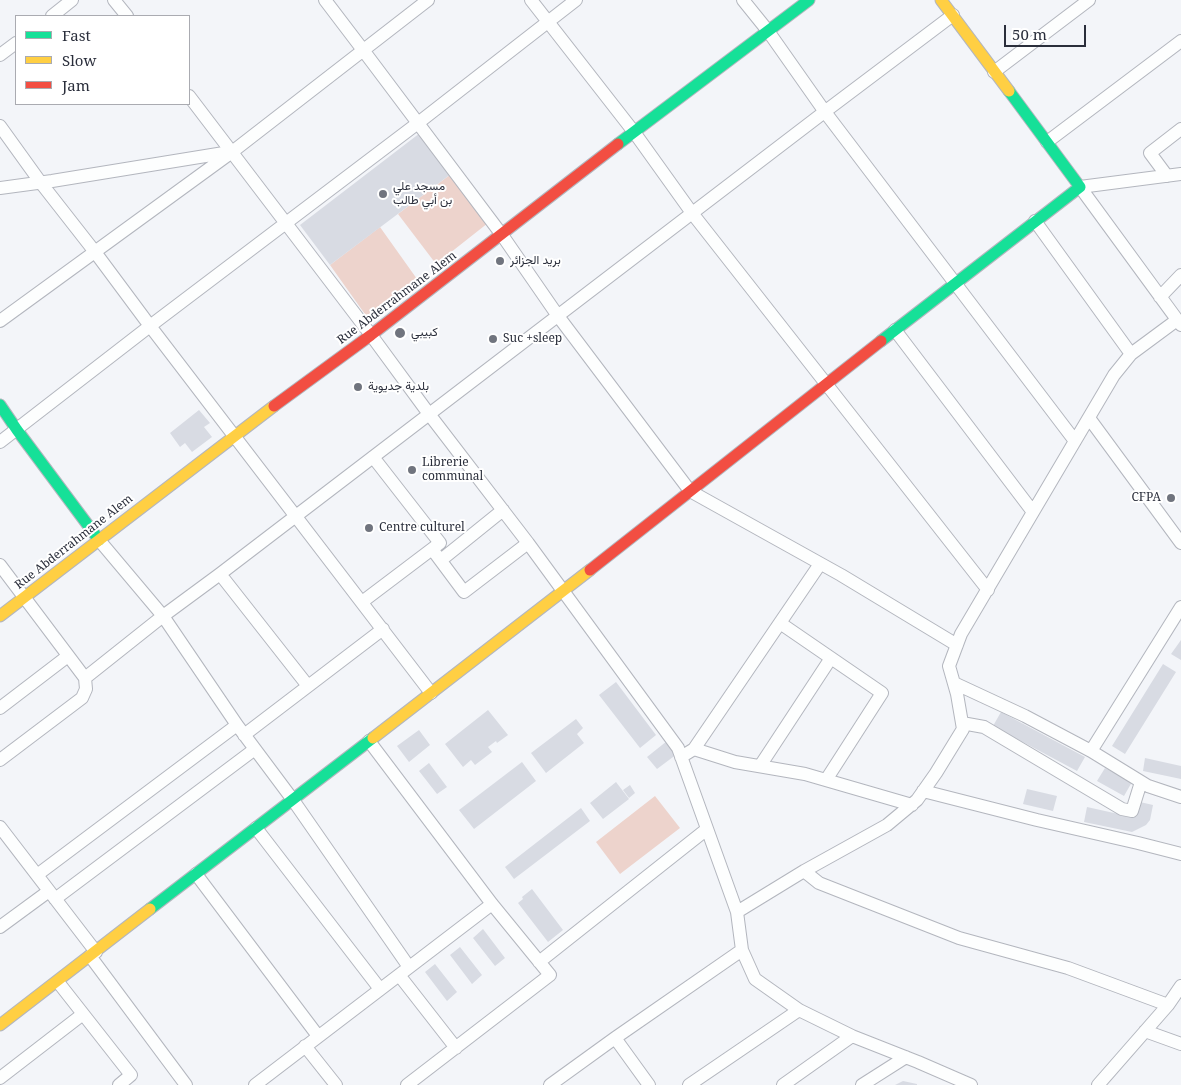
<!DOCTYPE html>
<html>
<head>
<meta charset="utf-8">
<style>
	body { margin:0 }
	#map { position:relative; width:1181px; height:1085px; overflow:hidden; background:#f3f5f9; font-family:"Noto Serif",serif }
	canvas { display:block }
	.legend { position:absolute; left:15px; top:15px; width:175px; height:90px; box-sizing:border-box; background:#fff; border:1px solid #aaabb1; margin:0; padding:6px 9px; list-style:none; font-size:15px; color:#2a2e3b }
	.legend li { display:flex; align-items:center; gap:10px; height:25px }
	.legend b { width:25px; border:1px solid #aaabb1 }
	.scale { position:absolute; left:1004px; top:25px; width:82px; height:22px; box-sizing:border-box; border:2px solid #2a2e3b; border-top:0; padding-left:6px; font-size:15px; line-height:18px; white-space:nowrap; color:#2a2e3b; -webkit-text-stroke:4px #fff; paint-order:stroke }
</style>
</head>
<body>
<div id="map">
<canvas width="1181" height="1085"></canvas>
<ul class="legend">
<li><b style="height:6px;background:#16e098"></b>Fast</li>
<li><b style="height:6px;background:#ffcf43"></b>Slow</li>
<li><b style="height:6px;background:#f24e42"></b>Jam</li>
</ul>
<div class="scale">50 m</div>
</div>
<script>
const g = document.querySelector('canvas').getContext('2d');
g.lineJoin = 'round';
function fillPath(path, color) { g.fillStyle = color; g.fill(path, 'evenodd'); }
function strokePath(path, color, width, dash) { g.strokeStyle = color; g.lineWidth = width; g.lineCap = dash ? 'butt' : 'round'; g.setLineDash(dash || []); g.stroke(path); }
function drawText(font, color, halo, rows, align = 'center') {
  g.font = font + ' "Noto Serif",Vazirmatn,serif'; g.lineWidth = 4; g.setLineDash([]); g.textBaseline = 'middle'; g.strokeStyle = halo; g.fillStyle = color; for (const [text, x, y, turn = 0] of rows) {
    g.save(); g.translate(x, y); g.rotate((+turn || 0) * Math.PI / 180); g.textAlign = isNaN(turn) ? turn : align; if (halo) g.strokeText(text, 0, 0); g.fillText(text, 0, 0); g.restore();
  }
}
fillPath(new Path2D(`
	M 451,174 L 488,223 L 436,264 L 398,214 Z
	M 380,227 L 417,279 L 367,317 L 330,265 Z
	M 655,796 L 680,828 L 620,874 L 596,842 Z`), '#edd3cc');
fillPath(new Path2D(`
	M 420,133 L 451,174 L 330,265 L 300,225 Z
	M 199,410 L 210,423 L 204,427 L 212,437 L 192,452 L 185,443 L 180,447 L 170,433 Z
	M 1181,640 L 1181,660 L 1171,654 Z
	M 1163,664 L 1176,672 L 1125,754 L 1112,746 Z
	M 616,682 L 656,735 L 640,748 L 599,695 Z
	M 488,710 L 508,735 L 497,743 L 496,741 L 488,747 L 492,752 L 475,765 L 471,760 L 463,767 L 445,744 Z
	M 1001,712 L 1085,757 L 1077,771 L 993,726 Z
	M 576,719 L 583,728 L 577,734 L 584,743 L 546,773 L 531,753 Z
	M 419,730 L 430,745 L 409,762 L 397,746 Z
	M 667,741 L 677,754 L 657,769 L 647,757 Z
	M 1145,758 L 1181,766 L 1181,779 L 1143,771 Z
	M 522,762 L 536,781 L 474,829 L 459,810 Z
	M 429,763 L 447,787 L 437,794 L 419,771 Z
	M 1105,768 L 1132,782 L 1124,796 L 1097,781 Z
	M 616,782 L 629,799 L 603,819 L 590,803 Z
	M 630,785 L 635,793 L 629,798 L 623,790 Z
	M 1027,789 L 1057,796 L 1053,811 L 1023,804 Z
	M 1140,802 L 1153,805 L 1150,820 L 1146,825 L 1132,832 L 1084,822 L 1087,807 L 1132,817 Z
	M 581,808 L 590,821 L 514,879 L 505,867 Z
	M 532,889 L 563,930 L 548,942 L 518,903 L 523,899 L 522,897 Z
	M 483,929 L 505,958 L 495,966 L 473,938 Z
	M 460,947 L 482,975 L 472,984 L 450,955 Z
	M 435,964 L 457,992 L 447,1001 L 425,972 Z
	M 903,1081 L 917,1084 L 917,1085 L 895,1085 Z`), '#d8dbe3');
const street = new Path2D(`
	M 114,0 L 127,16
	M 325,0 L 363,50 L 502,235 L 558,316 L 690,491 L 841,575 L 957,645
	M 531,0 L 634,132 L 692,213 L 988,590
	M 743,0 L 768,31 L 825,112 L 1075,441
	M 52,16 L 72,0
	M 0,55 L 16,43
	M 994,72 L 1089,0
	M 189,96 L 371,335 L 429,414 L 528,543 L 678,748 L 737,912 L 742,950 L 755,979 L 799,1010 L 852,1036 L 918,1062 L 971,1085
	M 0,126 L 41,183 L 95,252 L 150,326 L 431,693
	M 1047,142 L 1181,41
	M 1181,174 L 1080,187 L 1181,325
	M 1167,176 L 1150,153 L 1181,129
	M 0,188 L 52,181 L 230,152
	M 1035,221 L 1131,354
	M 1160,297 L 1181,275
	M 0,321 L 232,152 L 428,0
	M 895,330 L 1033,512
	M 1089,418 L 1181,543
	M 0,442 L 150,326 L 418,123 L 576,0
	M 99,540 L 163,616 L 237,725 L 293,800 L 409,967
	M 432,549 L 464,592 L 528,543
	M 441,560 L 503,510
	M 0,565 L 85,678 L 86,689 L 82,698 L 0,760
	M 220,574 L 308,686
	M 362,602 L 440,543 L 373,457
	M 780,623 L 882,693 L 826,780
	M 85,678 L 163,616 L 220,574 L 827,110 L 953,15
	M 954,683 L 1025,716 L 1091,751 L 1148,786 L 1181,797
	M 0,708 L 68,656
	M 962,723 L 984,727 L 1122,809 L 1132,811 L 1141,782
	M 244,735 L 383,629
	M 369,741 L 492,904 L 550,975 L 407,1085
	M 694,749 L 735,762 L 805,774 L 912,805
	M 1091,751 L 1181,607
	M 681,757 L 694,749 L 820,564
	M 760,766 L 831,658
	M 923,791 L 1037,820 L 1138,843 L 1181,854
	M 0,827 L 96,952
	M 256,828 L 380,989
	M 804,871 L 819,883 L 959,938 L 1068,968 L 1168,1005
	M 196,874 L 318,1036
	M 37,875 L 237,725
	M 55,899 L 255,749
	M 737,912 L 804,871 L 887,825 L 917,800 L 936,773 L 963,729 L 957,694 L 949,666 L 961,634 L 1114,375 L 1131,354 L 1177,320
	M 0,927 L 49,891
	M 90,956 L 186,1085
	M 539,962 L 707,829
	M 399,975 L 456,1048
	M 58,982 L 131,1075 L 119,1085
	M 1145,1031 L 1181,1044
	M 615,1038 L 649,1085
	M 305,1046 L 336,1085
	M 0,1078 L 83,1014
	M 255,1085 L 492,904
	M 550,1085 L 615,1038 L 742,950
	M 689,1085 L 799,1010
	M 783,1085 L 852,1036
	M 862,1085 L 906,1057
	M 1098,1085 L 1168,1005 L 1181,986`);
const fast = new Path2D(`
	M 618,144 L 809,0
	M 881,341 L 1080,187 L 1009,91
	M 0,405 L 17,430 L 99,540
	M 150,909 L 373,738`);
const slow = new Path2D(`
	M 941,0 L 1009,91
	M 0,616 L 274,406
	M 373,738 L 590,570
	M 0,1025 L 150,909`);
const jam = new Path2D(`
	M 274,406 L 371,335 L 618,144
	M 590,570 L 881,341`);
strokePath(street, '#b3b6be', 14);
strokePath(fast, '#b3b6be', 13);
strokePath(slow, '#b3b6be', 13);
strokePath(jam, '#b3b6be', 13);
strokePath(street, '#fdfefe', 12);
strokePath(fast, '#16e098', 11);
strokePath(slow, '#ffcf43', 11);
strokePath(jam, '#f24e42', 11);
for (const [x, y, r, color] of [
	[383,194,5,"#70747e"],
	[500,261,5,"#70747e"],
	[400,333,6,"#70747e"],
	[493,339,5,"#70747e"],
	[358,387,5,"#70747e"],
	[412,470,5,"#70747e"],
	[1171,498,5,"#70747e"],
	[369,528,5,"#70747e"]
]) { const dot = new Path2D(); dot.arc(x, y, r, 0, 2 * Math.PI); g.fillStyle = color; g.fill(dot); strokePath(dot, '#fff', 2); }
drawText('12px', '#2a2e3b', '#fff', [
	["مسجد علي",393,187],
	["بن أبي طالب",393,201],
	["بريد الجزائر",510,261],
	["كبيبي",411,333],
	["Suc +sleep",503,339],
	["بلدية جديوية",368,387],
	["Librerie",422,463],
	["communal",422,477],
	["CFPA",1161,498,"right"],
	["Centre culturel",379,528]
], 'left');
drawText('12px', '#2a2e3b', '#fff', [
	["Rue Abderrahmane Alem",397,298,-37],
	["Rue Abderrahmane Alem",74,542,-38]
]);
</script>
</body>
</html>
